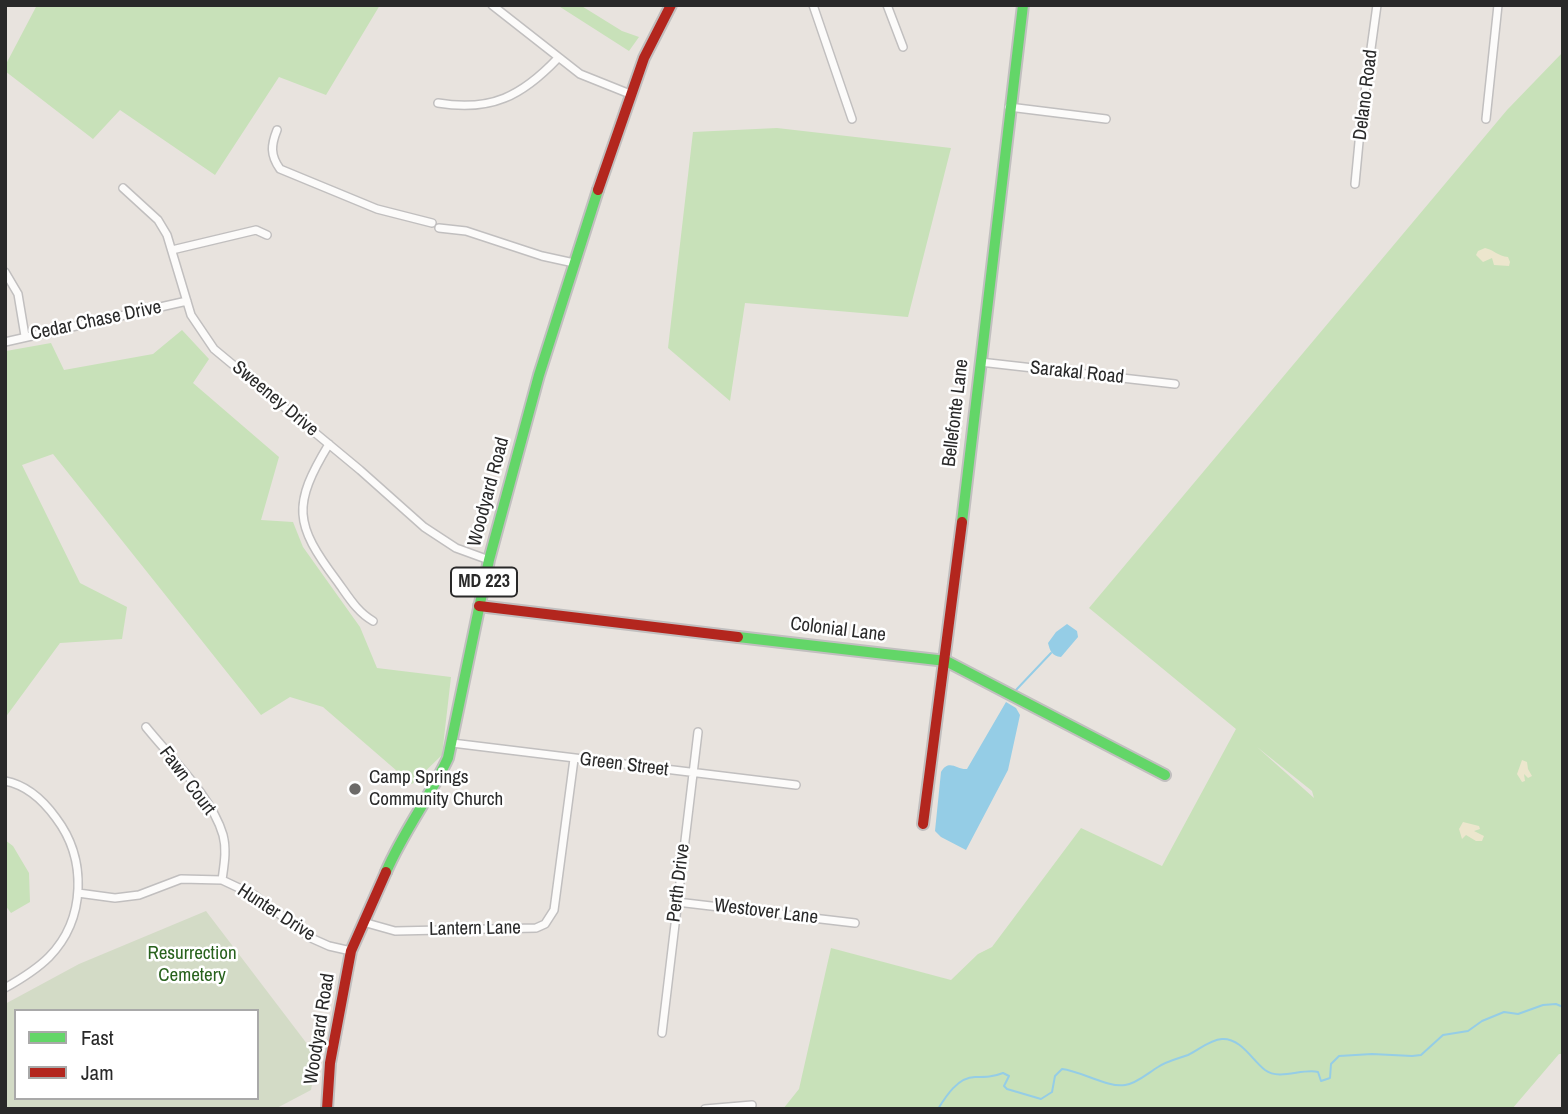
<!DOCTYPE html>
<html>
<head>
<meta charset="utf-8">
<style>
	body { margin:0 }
	#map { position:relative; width:1568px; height:1114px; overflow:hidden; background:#e8e3de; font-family:"Archivo Narrow",sans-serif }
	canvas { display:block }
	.frame { position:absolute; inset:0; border:7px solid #292929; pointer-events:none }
	.legend { position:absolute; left:14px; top:1009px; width:245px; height:91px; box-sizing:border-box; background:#fff; border:2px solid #a9a9a9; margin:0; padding:9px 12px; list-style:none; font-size:21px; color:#292929 }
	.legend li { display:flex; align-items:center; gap:14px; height:35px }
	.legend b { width:35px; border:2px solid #a9a9a9 }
</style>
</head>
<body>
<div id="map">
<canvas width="1568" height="1114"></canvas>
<div class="frame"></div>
<ul class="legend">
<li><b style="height:9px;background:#63d668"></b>Fast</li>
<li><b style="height:9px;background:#b3261e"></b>Jam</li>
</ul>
</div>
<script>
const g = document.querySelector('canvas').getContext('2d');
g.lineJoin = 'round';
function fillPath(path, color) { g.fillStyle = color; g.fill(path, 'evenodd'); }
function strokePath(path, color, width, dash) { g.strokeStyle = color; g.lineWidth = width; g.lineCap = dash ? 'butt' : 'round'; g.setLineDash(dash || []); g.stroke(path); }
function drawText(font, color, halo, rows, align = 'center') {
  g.font = font + ' "Archivo Narrow",sans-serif'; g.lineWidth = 5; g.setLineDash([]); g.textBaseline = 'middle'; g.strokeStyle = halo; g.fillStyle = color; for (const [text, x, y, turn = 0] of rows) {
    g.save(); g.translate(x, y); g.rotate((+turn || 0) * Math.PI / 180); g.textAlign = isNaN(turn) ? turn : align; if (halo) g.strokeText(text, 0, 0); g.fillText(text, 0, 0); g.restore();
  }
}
fillPath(new Path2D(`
	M 37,5 L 380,5 L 326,95 L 279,77 L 215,175 L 120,110 L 93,139 L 5,71 L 5,66 Z
	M 557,5 L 580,5 L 622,31 L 639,37 L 629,51 Z
	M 1563,52 L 1563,1054 L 1559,1054 L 1512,1109 L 783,1109 L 799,1089 L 831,948 L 951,980 L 978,954 L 992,947 L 1081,828 L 1162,866 L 1236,729 L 1089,608 L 1507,110 ZM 1257,747 L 1312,791 L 1314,798 Z
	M 777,128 L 951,148 L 908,317 L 745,303 L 730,401 L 668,348 L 693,132 Z
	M 182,330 L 209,359 L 193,383 L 279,457 L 261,520 L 293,522 L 303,547 L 360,627 L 377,668 L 451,677 L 442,755 L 412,784 L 323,707 L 290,697 L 261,715 L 53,454 L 22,465 L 80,583 L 127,607 L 122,639 L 60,643 L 5,718 L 6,351 L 51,343 L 64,370 L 153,354 Z
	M 5,840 L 13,846 L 29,873 L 30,902 L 11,913 L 5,905 Z`), '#c8e1b9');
fillPath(new Path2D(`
	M 1485,248 C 1494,250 1498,256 1508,257 L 1510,262 L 1509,266 L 1494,265 L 1492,258 L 1483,262 L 1476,255 L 1478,251 Z
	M 1522,760 L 1527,762 L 1528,769 L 1532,776 L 1528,778 L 1524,774 L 1525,781 L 1522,782 L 1517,774 Z
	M 1463,822 L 1479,826 L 1480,829 L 1474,831 L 1484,836 L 1482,841 L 1476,841 L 1466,835 L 1462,839 L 1459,829 Z`), '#ece6cd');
fillPath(new Path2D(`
	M 206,911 L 317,1057 L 311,1090 L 275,1109 L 5,1109 L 5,1004 L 79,964 ZM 16,1011 L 257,1011 L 257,1098 L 16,1098 Z`), '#d3dbc6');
fillPath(new Path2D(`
	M 1067,624 L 1077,631 L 1078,637 L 1061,657 C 1052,656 1050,651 1048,643 L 1056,632 Z
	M 1006,702 L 1016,708 L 1020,715 L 1008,770 L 966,850 L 941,837 L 935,831 L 941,772 C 949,758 957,770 967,769 Z`), '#95cde6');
strokePath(new Path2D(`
	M 1016,690 L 1051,653
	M 938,1109 C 946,1096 958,1077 975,1077 C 986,1077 993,1077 1003,1073 L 1009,1076 L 1004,1086 L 1007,1089 L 1041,1099 L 1052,1092 L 1055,1076 L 1062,1069 C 1081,1071 1108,1088 1125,1085 C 1136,1084 1148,1073 1158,1067 C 1167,1061 1177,1059 1188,1055 C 1199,1050 1209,1040 1222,1039 C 1241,1038 1252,1060 1265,1070 C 1280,1081 1302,1068 1318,1072 L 1321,1081 L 1330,1078 L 1331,1064 L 1339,1056 L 1372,1054 L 1412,1056 L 1421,1055 L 1443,1035 L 1468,1031 L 1482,1021 L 1504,1012 L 1518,1014 L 1543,1005 L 1556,1004 L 1563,1007`), '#95cde6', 2);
const street = new Path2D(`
	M 492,5 L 580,74 L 630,94
	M 813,5 L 852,119
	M 887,5 L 903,47
	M 438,103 C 491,112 522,96 558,58
	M 1009,107 L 1106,119
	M 1486,119 L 1498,5
	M 277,130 C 271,145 270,155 280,169 L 377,209 L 432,223
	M 1355,184 L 1361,121 L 1377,5
	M 123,188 L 158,220 L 167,235 L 191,315 L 214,349 L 360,470 L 424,527 L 456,548 L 489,560
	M 439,228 L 466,231 L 542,256 L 574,263
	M 172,250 L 256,230 L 267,235
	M 5,272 L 18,294 L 25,336
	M 5,342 L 187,301
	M 980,362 L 1175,384
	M 329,444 C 292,505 294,524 337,581 C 348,596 357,612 373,621
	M 146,727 C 171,758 212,797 223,835 C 227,850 224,865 222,880
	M 452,743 L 796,785
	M 5,781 C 27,785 43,800 56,818 C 87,859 86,919 49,957 C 36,970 21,979 5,988
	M 78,893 L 115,898 L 139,895 L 181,879 L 222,880 L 254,895 L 311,938 L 329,946 L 351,951
	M 677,902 L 855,923
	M 363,922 L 395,931 L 536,928 L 545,924 L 554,910 L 574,759
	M 662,1033 L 698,732
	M 705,1109 L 752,1105`);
const fast = new Path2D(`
	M 962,522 L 1023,5
	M 738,637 L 946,661 L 1165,775
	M 386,872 C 403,832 430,797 448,758 L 489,560 L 539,375 L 598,190`);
const jam = new Path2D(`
	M 598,190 L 644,58 L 671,5
	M 479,606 L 738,637
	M 923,824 L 962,522
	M 327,1109 L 330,1063 L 351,951 L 386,872`);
strokePath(street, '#c1bfbf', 10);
strokePath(fast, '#c1bfbf', 14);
strokePath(jam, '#c1bfbf', 14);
strokePath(street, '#fcfbfa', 7);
strokePath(fast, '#63d668', 10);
strokePath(jam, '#b3261e', 10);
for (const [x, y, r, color] of [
	[355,789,7,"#6c6a68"]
]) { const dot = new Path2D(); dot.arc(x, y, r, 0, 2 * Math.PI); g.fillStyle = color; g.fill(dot); strokePath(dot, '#fff', 2.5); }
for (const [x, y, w] of [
	[484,582,66]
]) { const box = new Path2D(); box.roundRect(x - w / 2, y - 14.5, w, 29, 5); g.fillStyle = '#fff'; g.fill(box); strokePath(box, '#292929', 2); }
drawText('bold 18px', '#292929', null, [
	["MD 223",484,582]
]);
drawText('19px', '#292929', '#fff', [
	["Delano Road",1366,95,-83],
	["Cedar Chase Drive",96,321,-12],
	["Sarakal Road",1077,373,6],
	["Sweeney Drive",275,399,40],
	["Bellefonte Lane",956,413,-83],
	["Woodyard Road",489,492,-75],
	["Colonial Lane",838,630,7],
	["Green Street",624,765,7],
	["Fawn Court",187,781,53],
	["Perth Drive",679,883,-83],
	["Westover Lane",766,912,7],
	["Hunter Drive",276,913,33],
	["Lantern Lane",475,929,-1],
	["Woodyard Road",320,1029,-81]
]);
drawText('19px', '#292929', '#fff', [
	["Camp Springs",369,778],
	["Community Church",369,800]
], 'left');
drawText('19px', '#28621d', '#fff', [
	["Resurrection",192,954],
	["Cemetery",192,976]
]);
</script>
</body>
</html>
